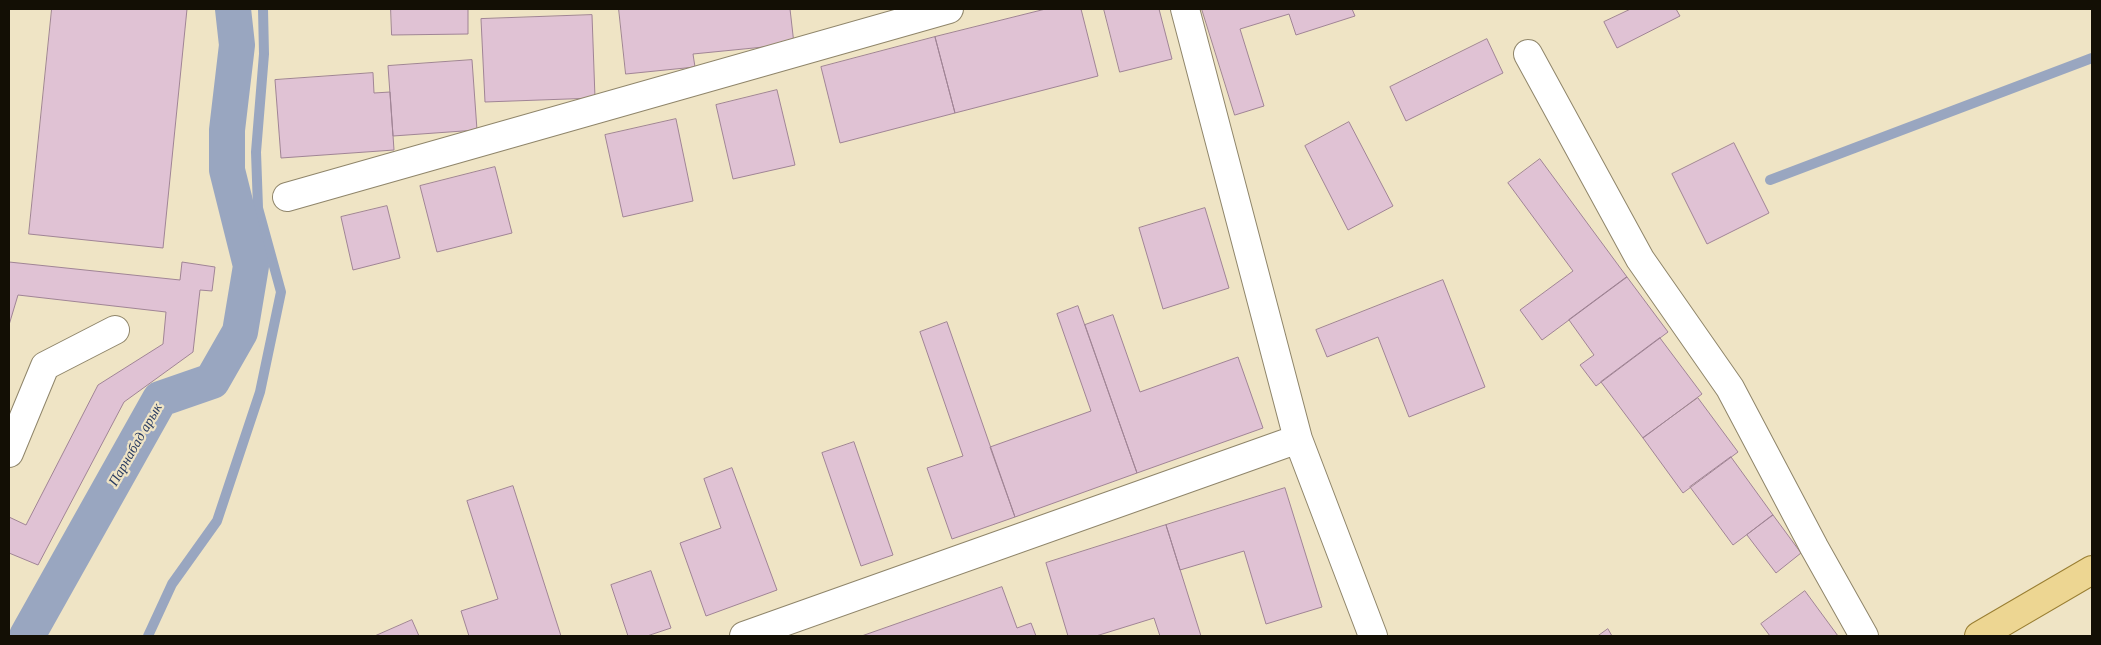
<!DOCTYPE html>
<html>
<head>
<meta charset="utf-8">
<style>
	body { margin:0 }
	#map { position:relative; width:2101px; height:645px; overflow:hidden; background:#efe4c5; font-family:"Times New Roman",serif }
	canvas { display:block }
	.frame { position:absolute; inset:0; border:10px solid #130f05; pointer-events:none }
</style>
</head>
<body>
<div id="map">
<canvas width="2101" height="645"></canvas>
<div class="frame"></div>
</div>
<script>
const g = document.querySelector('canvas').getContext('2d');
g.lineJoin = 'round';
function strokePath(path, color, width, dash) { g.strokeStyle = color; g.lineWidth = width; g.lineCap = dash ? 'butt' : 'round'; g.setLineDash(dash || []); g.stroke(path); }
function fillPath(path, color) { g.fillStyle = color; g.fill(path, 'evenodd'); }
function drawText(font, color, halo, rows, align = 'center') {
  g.font = font + ' "Times New Roman",serif'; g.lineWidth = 4.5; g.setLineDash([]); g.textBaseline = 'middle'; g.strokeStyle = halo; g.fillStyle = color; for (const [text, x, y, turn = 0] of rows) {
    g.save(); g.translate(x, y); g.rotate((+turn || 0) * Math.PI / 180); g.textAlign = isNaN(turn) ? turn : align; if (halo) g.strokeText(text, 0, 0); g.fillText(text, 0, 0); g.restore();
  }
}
strokePath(new Path2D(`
	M 1770,180 L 2092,58
	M 148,636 L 172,584 L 217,521 L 260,392 L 281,292 L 258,208 L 256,152 L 264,54 L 263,9`), '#99a6c0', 10);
strokePath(new Path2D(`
	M 27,636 L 160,399 L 212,381 L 240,332 L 251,266 L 227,170 L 227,130 L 237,45 L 233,9`), '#99a6c0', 36);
const building = new Path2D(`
	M 52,9 L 187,9 L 163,248 L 29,234 Z
	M 391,9 L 468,9 L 468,34 L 392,35 Z
	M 619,9 L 790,9 L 794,44 L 693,54 L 695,67 L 626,74 Z
	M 1046,9 L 1081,9 L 1098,76 L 955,113 L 935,37 Z
	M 1104,9 L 1159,9 L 1172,59 L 1120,72 Z
	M 1202,9 L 1352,9 L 1355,16 L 1296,35 L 1289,14 L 1240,29 L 1264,106 L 1235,115 Z
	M 1631,9 L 1676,9 L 1680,16 L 1617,48 L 1604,22 Z
	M 592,15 L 595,98 L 485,102 L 481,19 Z
	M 935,37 L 955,113 L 840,143 L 821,67 Z
	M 1487,39 L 1503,73 L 1406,121 L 1390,87 Z
	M 472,60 L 477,130 L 393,136 L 388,66 Z
	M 373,73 L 374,93 L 390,92 L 394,150 L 281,158 L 275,80 Z
	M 777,90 L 795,165 L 733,179 L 716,105 Z
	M 676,119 L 693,201 L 623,217 L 605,135 Z
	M 1349,122 L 1393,206 L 1348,230 L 1305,146 Z
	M 1734,143 L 1769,213 L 1707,244 L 1672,174 Z
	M 1540,159 L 1627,277 L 1542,340 L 1520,310 L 1573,271 L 1508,183 Z
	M 495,167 L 512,233 L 437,252 L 420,186 Z
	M 387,206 L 400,258 L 353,270 L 341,217 Z
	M 1205,208 L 1229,288 L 1163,309 L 1139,228 Z
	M 9,262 L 180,280 L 182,262 L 215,267 L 212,291 L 200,290 L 193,352 L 124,402 L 38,565 L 9,553 L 9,517 L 26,525 L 98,385 L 163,344 L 166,312 L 18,295 L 9,325 Z
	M 1627,277 L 1668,332 L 1596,386 L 1580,365 L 1594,355 L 1569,320 Z
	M 1443,280 L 1485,387 L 1409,417 L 1378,337 L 1327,357 L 1316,330 Z
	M 1078,306 L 1137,473 L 1015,517 L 990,447 L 1091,411 L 1057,314 Z
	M 1113,315 L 1140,392 L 1238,357 L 1263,428 L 1137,473 L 1085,325 Z
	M 947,322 L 1015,517 L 952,539 L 927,468 L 963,456 L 920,332 Z
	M 1660,338 L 1702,394 L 1643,438 L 1601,382 Z
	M 1698,398 L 1738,452 L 1683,493 L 1643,438 Z
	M 854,442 L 893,555 L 861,566 L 822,453 Z
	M 1731,457 L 1773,515 L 1733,545 L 1690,487 Z
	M 732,468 L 777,590 L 706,616 L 680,543 L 721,528 L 704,479 Z
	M 513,486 L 561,636 L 469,636 L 461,611 L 498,599 L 467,501 Z
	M 1285,488 L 1322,607 L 1266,624 L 1244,551 L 1180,570 L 1166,525 Z
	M 1773,515 L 1801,553 L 1776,573 L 1747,535 Z
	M 1166,525 L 1201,636 L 1160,636 L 1154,618 L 1096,636 L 1068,636 L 1046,563 Z
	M 651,571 L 671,628 L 647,636 L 628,636 L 611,585 Z
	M 1002,587 L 1017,628 L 1031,623 L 1036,636 L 862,636 Z
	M 1805,591 L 1838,636 L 1770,636 L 1761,624 Z
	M 412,620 L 419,636 L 375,636 Z
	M 1608,629 L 1612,636 L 1598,636 Z`);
fillPath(building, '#e0c2d4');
strokePath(building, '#a08495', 1);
const minor = new Path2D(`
	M 1185,9 L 1298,439 L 1373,636
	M 1528,54 L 1640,259 L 1730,388 L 1814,547 L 1864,636
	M 287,197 L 949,9
	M 9,453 L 45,366 L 115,330
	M 744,636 L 1298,439`);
const major = new Path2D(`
	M 1979,636 L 2092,570`);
strokePath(minor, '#8f856a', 30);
strokePath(major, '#997e32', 30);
strokePath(minor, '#fff', 28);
strokePath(major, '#edd692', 28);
drawText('italic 14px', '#293b61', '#efe4c5', [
	["Парнабад арык",136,445,-60]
]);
</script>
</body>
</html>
